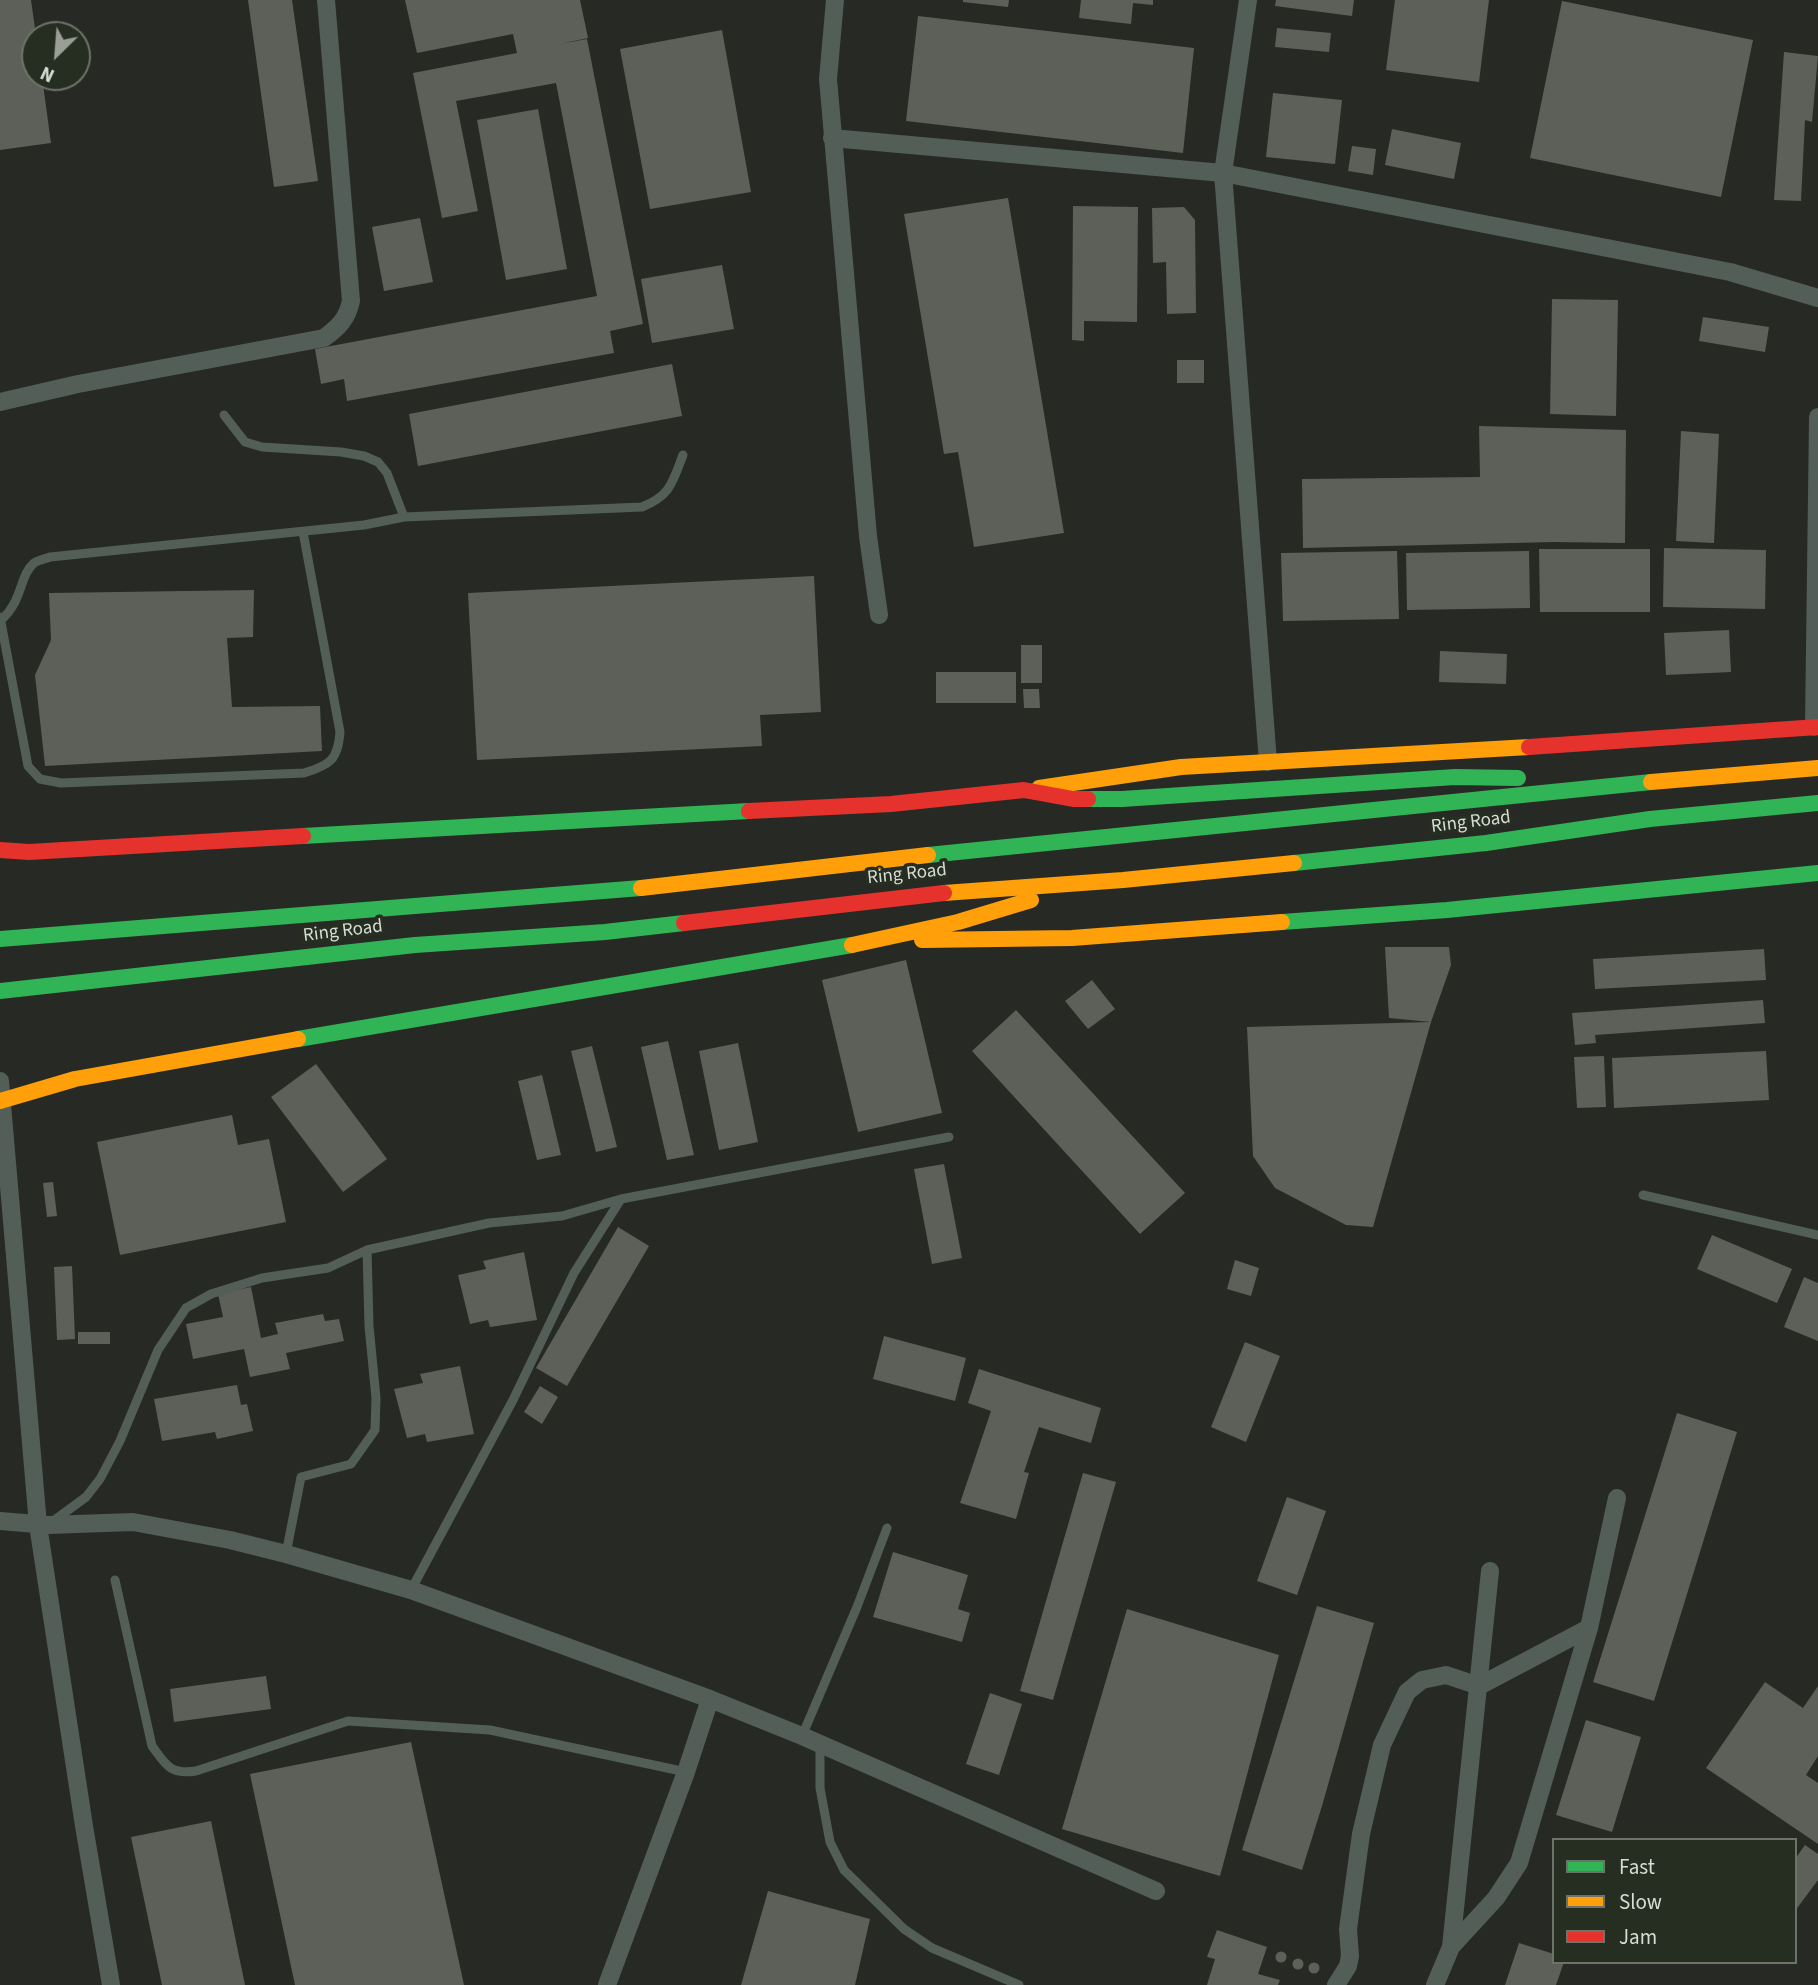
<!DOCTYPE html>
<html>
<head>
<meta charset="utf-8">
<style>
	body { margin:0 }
	#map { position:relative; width:1818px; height:1985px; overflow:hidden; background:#272a24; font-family:"Source Sans 3",sans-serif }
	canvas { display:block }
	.legend { position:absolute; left:1552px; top:1838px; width:245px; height:126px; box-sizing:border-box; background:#262d21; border:2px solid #6d7369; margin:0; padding:9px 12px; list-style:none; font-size:21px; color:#d8dcd4 }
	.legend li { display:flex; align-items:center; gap:14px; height:35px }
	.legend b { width:35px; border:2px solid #6d7369 }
	.north { position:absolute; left:21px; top:21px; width:70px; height:70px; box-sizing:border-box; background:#262d21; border:2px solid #6d7369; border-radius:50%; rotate:205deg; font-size:19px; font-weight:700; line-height:28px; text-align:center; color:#d8dcd4 }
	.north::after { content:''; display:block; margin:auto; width:24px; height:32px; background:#9a9e96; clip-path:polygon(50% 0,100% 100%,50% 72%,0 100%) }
</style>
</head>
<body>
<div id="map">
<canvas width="1818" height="1985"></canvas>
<ul class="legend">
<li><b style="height:9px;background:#30b455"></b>Fast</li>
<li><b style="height:9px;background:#ff9f0a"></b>Slow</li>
<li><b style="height:9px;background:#e5322d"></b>Jam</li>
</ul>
<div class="north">N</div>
</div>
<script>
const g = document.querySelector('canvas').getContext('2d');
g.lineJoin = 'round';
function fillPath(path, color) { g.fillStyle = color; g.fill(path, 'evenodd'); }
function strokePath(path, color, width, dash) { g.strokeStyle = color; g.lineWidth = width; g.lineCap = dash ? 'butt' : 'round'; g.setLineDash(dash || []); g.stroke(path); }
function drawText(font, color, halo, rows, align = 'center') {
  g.font = font + ' "Source Sans 3",sans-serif'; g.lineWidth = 7; g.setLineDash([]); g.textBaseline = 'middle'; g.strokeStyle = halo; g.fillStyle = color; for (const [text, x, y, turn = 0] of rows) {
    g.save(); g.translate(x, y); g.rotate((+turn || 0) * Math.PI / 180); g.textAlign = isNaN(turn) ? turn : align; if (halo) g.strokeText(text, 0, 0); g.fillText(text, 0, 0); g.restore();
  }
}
fillPath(new Path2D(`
	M 0,0 L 31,0 L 36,35 L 35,77 L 42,77 L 51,143 L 0,150 Z
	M 248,0 L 292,0 L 318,181 L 274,187 Z
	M 405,0 L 580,0 L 588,38 L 560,44 L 587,39 L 643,324 L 610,331 L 614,353 L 347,401 L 344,379 L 321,384 L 315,349 L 597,296 L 556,83 L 456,101 L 478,211 L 442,218 L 413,73 L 517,53 L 513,34 L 417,53 Z
	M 963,0 L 1009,0 L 1008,7 L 963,2 Z
	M 1081,0 L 1153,0 L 1153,5 L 1133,3 L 1131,24 L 1079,18 Z
	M 1276,0 L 1354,0 L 1352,16 L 1275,6 Z
	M 1395,0 L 1489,0 L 1479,82 L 1386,70 Z
	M 1562,1 L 1753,40 L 1721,197 L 1530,158 Z
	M 918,16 L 1194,48 L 1183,153 L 906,121 Z
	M 1277,28 L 1331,33 L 1329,52 L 1275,47 Z
	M 722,30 L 751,192 L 650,209 L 620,49 Z
	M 1784,52 L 1818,56 L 1812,122 L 1805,120 L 1801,201 L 1774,200 Z
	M 1273,93 L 1342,100 L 1335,164 L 1266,157 Z
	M 538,109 L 567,269 L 506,280 L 477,120 Z
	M 1392,129 L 1461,143 L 1454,179 L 1385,165 Z
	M 1352,146 L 1376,149 L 1373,175 L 1348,171 Z
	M 1008,198 L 1064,533 L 974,547 L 958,452 L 944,454 L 904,214 Z
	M 1073,206 L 1138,207 L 1137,322 L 1084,321 L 1084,341 L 1072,340 Z
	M 1184,207 L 1195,220 L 1196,313 L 1167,314 L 1166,262 L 1153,263 L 1152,208 Z
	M 420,218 L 433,282 L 384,291 L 372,227 Z
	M 722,265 L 734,329 L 652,343 L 641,279 Z
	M 1552,299 L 1618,300 L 1616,416 L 1550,414 Z
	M 1703,317 L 1769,327 L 1765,352 L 1699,341 Z
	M 1177,360 L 1204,360 L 1204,383 L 1177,383 Z
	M 672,364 L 682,416 L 418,466 L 409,414 Z
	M 1479,426 L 1626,430 L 1625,543 L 1554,542 L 1303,548 L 1302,479 L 1480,477 Z
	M 1681,431 L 1719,434 L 1714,543 L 1676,541 Z
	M 1664,548 L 1766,550 L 1765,609 L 1663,607 Z
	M 1539,549 L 1650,549 L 1650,612 L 1540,612 Z
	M 1397,551 L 1399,619 L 1283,621 L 1281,553 Z
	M 1529,551 L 1530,608 L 1407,610 L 1406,553 Z
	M 814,576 L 821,712 L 760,715 L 762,746 L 477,760 L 468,593 Z
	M 254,590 L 253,637 L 227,638 L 232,707 L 320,706 L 322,751 L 45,766 L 35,675 L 51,640 L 49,593 Z
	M 1729,630 L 1731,672 L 1666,675 L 1664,633 Z
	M 1021,645 L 1042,645 L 1042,683 L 1021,683 Z
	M 1440,651 L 1507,654 L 1506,684 L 1439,682 Z
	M 936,672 L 1016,672 L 1016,703 L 936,703 Z
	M 1023,689 L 1039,689 L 1040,708 L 1024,708 Z
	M 1385,947 L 1449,947 L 1451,965 L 1431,1022 L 1389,1018 Z
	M 1764,949 L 1766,980 L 1595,989 L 1593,959 Z
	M 906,960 L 942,1113 L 858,1132 L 822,980 Z
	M 1092,980 L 1115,1009 L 1088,1029 L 1065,1001 Z
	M 1763,1000 L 1765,1023 L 1595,1035 L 1596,1043 L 1575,1045 L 1572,1013 Z
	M 1016,1010 L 1185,1193 L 1140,1234 L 972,1051 Z
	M 1431,1022 L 1373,1227 L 1346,1225 L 1275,1188 L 1253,1156 L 1247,1027 Z
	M 668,1041 L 694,1155 L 667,1160 L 641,1047 Z
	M 738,1043 L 758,1142 L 719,1150 L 699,1051 Z
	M 592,1046 L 617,1147 L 596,1152 L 571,1051 Z
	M 1766,1051 L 1769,1100 L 1614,1108 L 1612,1058 Z
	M 1604,1056 L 1606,1107 L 1577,1108 L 1574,1057 Z
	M 316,1064 L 387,1159 L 343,1192 L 271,1097 Z
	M 542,1075 L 561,1155 L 537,1160 L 518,1081 Z
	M 232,1115 L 238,1145 L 269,1139 L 286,1222 L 120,1255 L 97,1142 Z
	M 944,1164 L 962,1258 L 932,1264 L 914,1169 Z
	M 53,1182 L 57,1216 L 47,1217 L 43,1183 Z
	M 618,1227 L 649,1246 L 567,1386 L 536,1368 Z
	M 1712,1235 L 1792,1269 L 1777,1303 L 1697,1269 Z
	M 524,1252 L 537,1320 L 490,1327 L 488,1320 L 470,1324 L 458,1275 L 486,1269 L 483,1261 Z
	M 1235,1260 L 1259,1268 L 1251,1296 L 1227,1289 Z
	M 72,1266 L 75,1339 L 57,1340 L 54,1267 Z
	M 1804,1277 L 1818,1283 L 1818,1341 L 1784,1327 Z
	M 251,1287 L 261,1338 L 278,1334 L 275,1323 L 323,1314 L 325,1321 L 339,1319 L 344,1341 L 286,1353 L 290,1369 L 250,1377 L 244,1349 L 193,1359 L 186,1324 L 223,1317 L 218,1294 Z
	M 78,1332 L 110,1332 L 110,1344 L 78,1344 Z
	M 884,1336 L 966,1358 L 955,1401 L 873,1379 Z
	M 1245,1342 L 1280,1356 L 1246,1442 L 1211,1427 Z
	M 460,1366 L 474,1434 L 427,1442 L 425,1434 L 407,1438 L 394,1389 L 423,1383 L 420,1374 Z
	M 979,1369 L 1101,1408 L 1091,1443 L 1039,1427 L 1024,1472 L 1029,1473 L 1016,1519 L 960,1503 L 991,1411 L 968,1403 Z
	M 237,1385 L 241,1405 L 247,1404 L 253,1431 L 217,1439 L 215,1432 L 162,1441 L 154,1399 Z
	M 540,1386 L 558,1397 L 542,1424 L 524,1412 Z
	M 1677,1413 L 1737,1432 L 1654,1701 L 1593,1682 Z
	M 1083,1473 L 1116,1482 L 1053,1700 L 1020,1691 Z
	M 1287,1497 L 1326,1511 L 1297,1595 L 1257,1581 Z
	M 893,1552 L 968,1575 L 958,1609 L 970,1613 L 962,1642 L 873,1617 Z
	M 1317,1606 L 1374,1623 L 1322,1806 L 1302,1870 L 1242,1850 Z
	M 1127,1609 L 1279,1655 L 1220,1876 L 1062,1829 Z
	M 266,1676 L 271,1709 L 174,1722 L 170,1689 Z
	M 1765,1682 L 1803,1708 L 1818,1686 L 1818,1756 L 1806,1775 L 1818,1783 L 1818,1844 L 1706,1768 Z
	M 990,1693 L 1022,1704 L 999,1775 L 966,1764 Z
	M 1586,1720 L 1641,1737 L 1612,1832 L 1556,1815 Z
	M 411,1742 L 464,1985 L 295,1985 L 250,1774 Z
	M 211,1821 L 245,1985 L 162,1985 L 131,1837 Z
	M 1805,1845 L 1818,1854 L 1818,1880 L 1795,1911 L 1795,1859 Z
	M 768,1891 L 870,1919 L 855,1985 L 741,1985 Z
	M 1217,1930 L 1267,1947 L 1258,1974 L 1280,1980 L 1278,1985 L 1207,1985 L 1215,1959 L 1207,1957 Z
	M 1519,1943 L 1554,1954 L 1554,1962 L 1564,1962 L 1556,1985 L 1505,1985 Z
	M1275.5 1957a5.5 5.5 0 1 1 11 0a5.5 5.5 0 1 1-11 0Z
	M1292.5 1964a5.5 5.5 0 1 1 11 0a5.5 5.5 0 1 1-11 0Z
	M1308.5 1968a5.5 5.5 0 1 1 11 0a5.5 5.5 0 1 1-11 0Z`), '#5d5f59');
strokePath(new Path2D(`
	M 224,415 L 245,442 L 262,447 L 341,452 L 364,456 L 378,462 L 387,473 L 404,517
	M 0,617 L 28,766 L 40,779 L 61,783 L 304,773 C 330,765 338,760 340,732 L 303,532
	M 0,621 C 23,602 19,576 34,563 C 38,560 45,559 50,557 L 364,525 L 404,517 L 642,507 C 671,495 672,483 683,455
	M 1643,1195 L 1818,1235
	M 52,1522 L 86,1497 L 100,1479 L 120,1441 L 158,1350 L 186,1308 L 211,1294 L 262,1278 L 328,1268 L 367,1250 L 489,1223 L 562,1216 L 621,1199 L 949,1137
	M 286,1554 L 301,1477 L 351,1464 L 375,1430 L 376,1398 L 369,1326 L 367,1250
	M 115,1580 L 152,1746 C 166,1765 170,1775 196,1771 L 348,1721 L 490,1730 L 686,1772
	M 411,1590 L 513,1400 L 574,1273 L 621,1199
	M 802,1736 L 857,1607 L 887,1528
	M 820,1745 L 820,1788 L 830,1842 L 844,1870 L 904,1929 L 932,1948 L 1019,1985`), '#525e57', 9);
strokePath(new Path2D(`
	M 835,0 L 828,79 L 868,536 L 879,615
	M 1248,0 L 1223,173 L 1268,762
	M 832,138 L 1223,173 L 1730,272 L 1818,298
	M 0,402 L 78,384 L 324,338 C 339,327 347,319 351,301 L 326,0
	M 1814,727 L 1818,417
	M 0,1081 L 38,1525 L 84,1826 L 111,1985
	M 0,1521 L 48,1525 L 133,1522 L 230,1540 L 286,1554 L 411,1590 L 710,1699 L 802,1736 L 1156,1891
	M 1451,1947 L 1496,1898 L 1519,1863 L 1589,1628 L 1617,1498
	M 607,1985 L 686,1772 L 710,1699
	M 1336,1985 L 1348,1966 L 1350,1956 L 1348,1929 L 1361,1834 L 1382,1745 L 1407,1692 L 1422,1680 L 1446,1675 L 1479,1686 L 1589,1628
	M 1435,1985 L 1451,1947 L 1490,1571`), '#525e57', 18);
strokePath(new Path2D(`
	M 1088,799 L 1122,799 L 1455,777 L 1518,778
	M 303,836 L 749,811
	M 928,855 L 1651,782
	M 1294,863 L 1486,843 L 1650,819 L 1818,803
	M 1282,922 L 1447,910 L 1818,873
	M 0,939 L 641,888
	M 0,991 L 415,945 L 605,932 L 684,923
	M 298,1039 L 852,945`), '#30b455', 16);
strokePath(new Path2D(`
	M 1651,782 L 1818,768
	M 1039,788 L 1181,767 L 1529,747
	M 641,888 L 928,855
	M 944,893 L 1123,880 L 1294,863
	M 922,940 L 1072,938 L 1282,922
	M 852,945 L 958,922 L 1031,900
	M 0,1101 L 75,1079 L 298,1039`), '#ff9f0a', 16);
strokePath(new Path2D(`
	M 1529,747 L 1818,727
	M 749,811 L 891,804 L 1024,790 L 1073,799 L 1088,799
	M 0,850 L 29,852 L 303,836
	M 684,923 L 944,893`), '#e5322d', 16);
drawText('19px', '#d8dcd4', '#262d21', [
	["Ring Road",1471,823,-7],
	["Ring Road",907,875,-6],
	["Ring Road",343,932,-7]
]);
</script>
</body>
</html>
